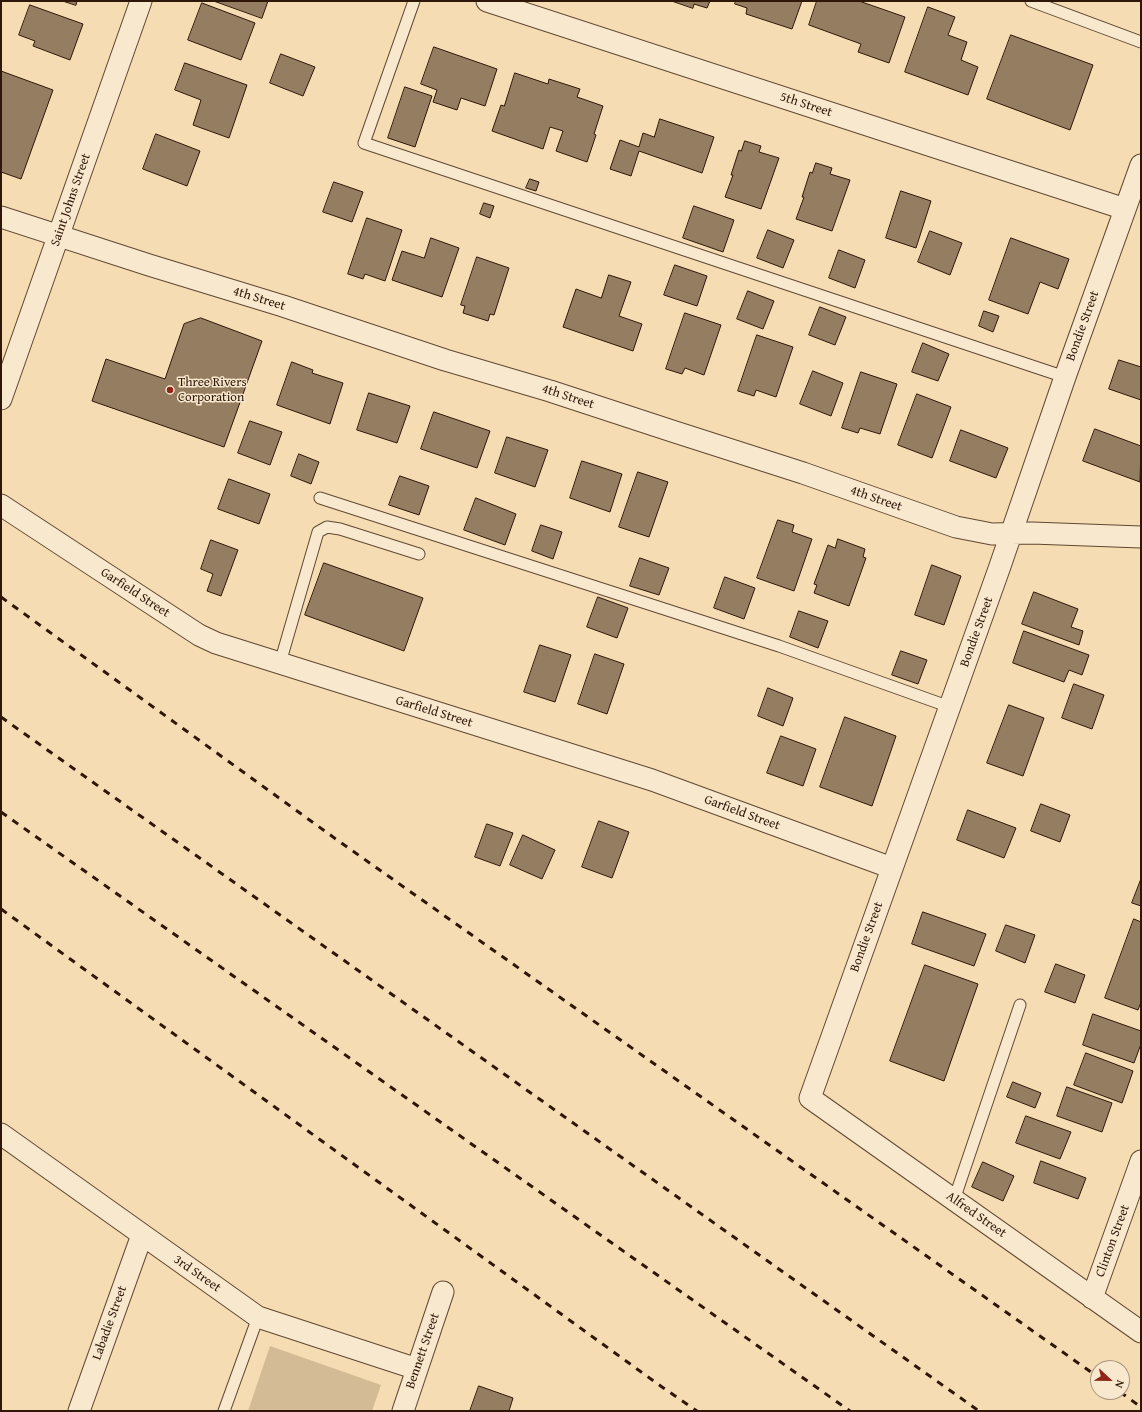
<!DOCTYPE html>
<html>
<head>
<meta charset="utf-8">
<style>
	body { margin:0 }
	#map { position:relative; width:1142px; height:1412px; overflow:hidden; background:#f5dcb2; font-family:"Gentium Book Plus",serif }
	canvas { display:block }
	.frame { position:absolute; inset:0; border:2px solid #2e1709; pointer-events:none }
	.north { position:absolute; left:1090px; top:1360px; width:40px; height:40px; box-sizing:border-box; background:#f8e8cd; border:1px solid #a7947f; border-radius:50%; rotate:112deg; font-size:11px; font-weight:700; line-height:16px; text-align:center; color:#2e1709 }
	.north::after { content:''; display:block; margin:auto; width:14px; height:18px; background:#8f2418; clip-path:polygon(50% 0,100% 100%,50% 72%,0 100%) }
</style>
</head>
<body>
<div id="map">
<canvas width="1142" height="1412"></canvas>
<div class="frame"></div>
<div class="north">N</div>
</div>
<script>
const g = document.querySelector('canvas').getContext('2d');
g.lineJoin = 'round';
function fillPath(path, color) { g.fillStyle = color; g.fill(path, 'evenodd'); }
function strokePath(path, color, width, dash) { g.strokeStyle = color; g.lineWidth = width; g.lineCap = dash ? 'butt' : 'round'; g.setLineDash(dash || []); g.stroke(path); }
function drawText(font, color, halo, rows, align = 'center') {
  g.font = font + ' "Gentium Book Plus",serif'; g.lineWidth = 3; g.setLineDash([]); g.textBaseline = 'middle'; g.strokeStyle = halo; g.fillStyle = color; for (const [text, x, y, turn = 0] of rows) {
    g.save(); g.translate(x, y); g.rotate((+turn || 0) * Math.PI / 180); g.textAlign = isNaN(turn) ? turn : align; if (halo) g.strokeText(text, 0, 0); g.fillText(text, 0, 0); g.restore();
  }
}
fillPath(new Path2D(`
	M 270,1346 L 381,1385 L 372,1411 L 248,1411 Z`), '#d3bb95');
const building = new Path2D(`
	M 63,1 L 77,1 L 76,5 Z
	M 214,1 L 268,1 L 262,18 Z
	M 672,1 L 710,1 L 707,8 L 694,4 L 693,8 Z
	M 736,1 L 802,1 L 792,29 L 746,14 L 747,8 L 735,4 Z
	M 817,1 L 859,1 L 905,17 L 889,63 L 858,52 L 861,44 L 809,25 Z
	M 202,3 L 255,23 L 241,60 L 188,40 Z
	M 30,5 L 83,24 L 70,60 L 33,46 L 35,41 L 19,35 Z
	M 928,7 L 955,17 L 948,35 L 967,42 L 961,60 L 978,67 L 968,95 L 905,72 Z
	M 1011,35 L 1093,65 L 1070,130 L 987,99 Z
	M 434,47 L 497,69 L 485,106 L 461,98 L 457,110 L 433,102 L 437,90 L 421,84 Z
	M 281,54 L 315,67 L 303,96 L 270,83 Z
	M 185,63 L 247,85 L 229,138 L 193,125 L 201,100 L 175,90 Z
	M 1,71 L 53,90 L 21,179 L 1,172 Z
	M 515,73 L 548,84 L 549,79 L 580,89 L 577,97 L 603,106 L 594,134 L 596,135 L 587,162 L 556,151 L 563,131 L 550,127 L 543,149 L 492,131 L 501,105 L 504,106 Z
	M 405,87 L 432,96 L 415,147 L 388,138 Z
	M 660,119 L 714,137 L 702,173 L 639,151 L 631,176 L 610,169 L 620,140 L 639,147 L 643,133 L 654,137 Z
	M 156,134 L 200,151 L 187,186 L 143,169 Z
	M 745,141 L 761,146 L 759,152 L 779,158 L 761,209 L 725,197 L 733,175 L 731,175 L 739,150 L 741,151 Z
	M 816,163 L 832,168 L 830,174 L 850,180 L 832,231 L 796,219 L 804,197 L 802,197 L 810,172 L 812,173 Z
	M 530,179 L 539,182 L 536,191 L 526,188 Z
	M 334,182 L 363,192 L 352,222 L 323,212 Z
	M 901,191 L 931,201 L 916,248 L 886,238 Z
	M 484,203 L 494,206 L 490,218 L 480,214 Z
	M 694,206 L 734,220 L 723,252 L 683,238 Z
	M 367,218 L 402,230 L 385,281 L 365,274 L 363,279 L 348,274 Z
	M 768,230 L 794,240 L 783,268 L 757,258 Z
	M 930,231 L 962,243 L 950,275 L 918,262 Z
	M 431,238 L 459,248 L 442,297 L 392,280 L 402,251 L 424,258 Z
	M 1011,238 L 1069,259 L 1058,289 L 1040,282 L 1028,314 L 989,300 Z
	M 839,250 L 865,260 L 855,288 L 829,278 Z
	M 477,257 L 509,268 L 494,315 L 490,314 L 488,321 L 463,313 L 465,306 L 461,305 Z
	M 675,265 L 707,276 L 697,306 L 664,295 Z
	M 609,275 L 631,282 L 619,316 L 642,324 L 633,351 L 563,327 L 576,289 L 601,298 Z
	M 748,291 L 774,301 L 763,329 L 737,319 Z
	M 820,307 L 846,317 L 835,345 L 809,335 Z
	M 984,311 L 999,316 L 993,332 L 979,326 Z
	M 685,313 L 721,325 L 704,375 L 685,368 L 682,374 L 666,369 Z
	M 201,318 L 262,341 L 224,447 L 92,401 L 106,359 L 165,379 L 184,324 Z
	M 757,335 L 793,347 L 776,397 L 756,390 L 754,396 L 738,391 Z
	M 923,343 L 949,354 L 938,381 L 912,372 Z
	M 1119,360 L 1141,367 L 1141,400 L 1109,389 Z
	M 292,362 L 313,370 L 312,373 L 343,383 L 330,424 L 277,405 Z
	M 813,371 L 843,383 L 831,416 L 800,404 Z
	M 861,372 L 897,384 L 880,434 L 860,428 L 858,433 L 842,428 Z
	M 369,393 L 410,406 L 397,443 L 357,430 Z
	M 917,394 L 951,407 L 932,458 L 898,445 Z
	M 434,412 L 490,431 L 477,468 L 421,449 Z
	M 250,421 L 282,432 L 270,465 L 238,453 Z
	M 1095,429 L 1141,446 L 1140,482 L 1083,461 Z
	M 961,430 L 1008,448 L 996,478 L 950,461 Z
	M 507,437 L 548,450 L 535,487 L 495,473 Z
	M 299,454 L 319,462 L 311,484 L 291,476 Z
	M 582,461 L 622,474 L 610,512 L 570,498 Z
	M 638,472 L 668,482 L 649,537 L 619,527 Z
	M 400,476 L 429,486 L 419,515 L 389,505 Z
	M 229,479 L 270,494 L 259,524 L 218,509 Z
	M 476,498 L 516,514 L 505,545 L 464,530 Z
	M 778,520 L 794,525 L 792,532 L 812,539 L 794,591 L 757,578 Z
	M 541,525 L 562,532 L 553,559 L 532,551 Z
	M 838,539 L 865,549 L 863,557 L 866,558 L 849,606 L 814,593 L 817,585 L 814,584 L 828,545 L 835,548 Z
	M 211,540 L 238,550 L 221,596 L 207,591 L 213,574 L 201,569 Z
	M 640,558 L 669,568 L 659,595 L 630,586 Z
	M 324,563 L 423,598 L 404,651 L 305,615 Z
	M 932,565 L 961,576 L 944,625 L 915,615 Z
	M 725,577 L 755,588 L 744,619 L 714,608 Z
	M 1034,592 L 1078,609 L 1071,627 L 1083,631 L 1079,645 L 1022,624 Z
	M 598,597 L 628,608 L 617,638 L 587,627 Z
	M 799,611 L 828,621 L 818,648 L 790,637 Z
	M 1024,631 L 1089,655 L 1082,675 L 1069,670 L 1064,682 L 1013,663 Z
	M 540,645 L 571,655 L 555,702 L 524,692 Z
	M 901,651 L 927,660 L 918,684 L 892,675 Z
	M 595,654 L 624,664 L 607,714 L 578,704 Z
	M 1074,684 L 1104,695 L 1092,729 L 1062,718 Z
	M 768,688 L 793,698 L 783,726 L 758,716 Z
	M 1009,705 L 1044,718 L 1023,776 L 987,763 Z
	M 845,717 L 896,736 L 872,806 L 820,787 Z
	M 781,736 L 816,749 L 803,786 L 767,773 Z
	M 1041,804 L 1070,815 L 1060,842 L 1031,831 Z
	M 968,810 L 1016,828 L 1004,858 L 957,840 Z
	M 599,821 L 629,832 L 612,878 L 582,867 Z
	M 487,824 L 513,833 L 500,866 L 475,857 Z
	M 523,835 L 555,850 L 542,879 L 510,865 Z
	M 1141,879 L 1141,906 L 1132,903 Z
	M 923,912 L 986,934 L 974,966 L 912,944 Z
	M 1134,919 L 1141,922 L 1141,1002 L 1138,1010 L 1105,998 Z
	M 1006,925 L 1035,935 L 1025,963 L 996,951 Z
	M 1056,964 L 1085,975 L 1075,1003 L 1045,992 Z
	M 925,965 L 978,984 L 944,1081 L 890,1061 Z
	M 1093,1014 L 1141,1031 L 1141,1044 L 1134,1063 L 1083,1045 Z
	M 1086,1053 L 1133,1071 L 1122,1103 L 1074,1085 Z
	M 1013,1082 L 1041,1093 L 1035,1108 L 1007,1097 Z
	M 1067,1087 L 1112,1103 L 1102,1132 L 1057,1116 Z
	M 1026,1116 L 1071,1132 L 1060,1159 L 1016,1143 Z
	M 1041,1161 L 1086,1178 L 1078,1199 L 1034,1183 Z
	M 983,1162 L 1014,1176 L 1003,1201 L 972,1187 Z
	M 479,1386 L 513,1398 L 509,1411 L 470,1411 Z`);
fillPath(building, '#957d61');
strokePath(building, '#2e1709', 1);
const service = new Path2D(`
	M 414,1 L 364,143 L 1065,377
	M 1031,1 L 1141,42
	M 320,498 L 779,646 L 950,707
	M 280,663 L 318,532 L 327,527 L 340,529 L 419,554
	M 954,1200 L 1020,1005
	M 224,1411 L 258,1317`);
const minor = new Path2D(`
	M 487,1 L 1125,209
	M 1141,165 L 1065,377 L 999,569 L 810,1098 L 1141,1332
	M 1,217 L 149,265 L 283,306 L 445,360 L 550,391 L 672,431 L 803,473 L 956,527 L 992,534 L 1032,533 L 1141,537
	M 1,399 L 141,1
	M 1,505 L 199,635 L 216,643 L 652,780 L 892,868
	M 1,1134 L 258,1317 L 417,1369
	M 1092,1298 L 1141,1161
	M 79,1411 L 142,1235
	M 403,1411 L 443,1292`);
strokePath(service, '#604833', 13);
strokePath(minor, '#604833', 23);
strokePath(service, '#f8e8cd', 11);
strokePath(minor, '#f8e8cd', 21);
strokePath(new Path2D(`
	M 1,597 L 340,842 L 1098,1377
	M 1,717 L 979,1411
	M 1,812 L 850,1411
	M 1,909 L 662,1387 L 697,1411
	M 1120,1392 L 1141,1407`), '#2e1709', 3, [7, 7]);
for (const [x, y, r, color] of [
	[170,390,4,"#8f2418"]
]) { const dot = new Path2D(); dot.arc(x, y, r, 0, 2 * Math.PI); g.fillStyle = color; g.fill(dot); strokePath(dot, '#f8e8cd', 1.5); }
drawText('13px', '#2e1709', '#f8e8cd', [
	["5th Street",806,105,18],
	["Saint Johns Street",71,200,-71],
	["4th Street",259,299,17],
	["Bondie Street",1083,326,-70],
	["4th Street",568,397,18],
	["4th Street",876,499,19],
	["Garfield Street",135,593,33],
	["Bondie Street",977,632,-70],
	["Garfield Street",434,712,17],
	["Garfield Street",742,813,20],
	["Bondie Street",867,937,-70],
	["Alfred Street",976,1215,35],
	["Clinton Street",1113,1241,-70],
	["3rd Street",197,1274,35],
	["Labadie Street",110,1323,-70],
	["Bennett Street",423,1351,-71]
]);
drawText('13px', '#2e1709', '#f8e8cd', [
	["Three Rivers",178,383],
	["Corporation",178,398]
], 'left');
</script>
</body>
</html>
